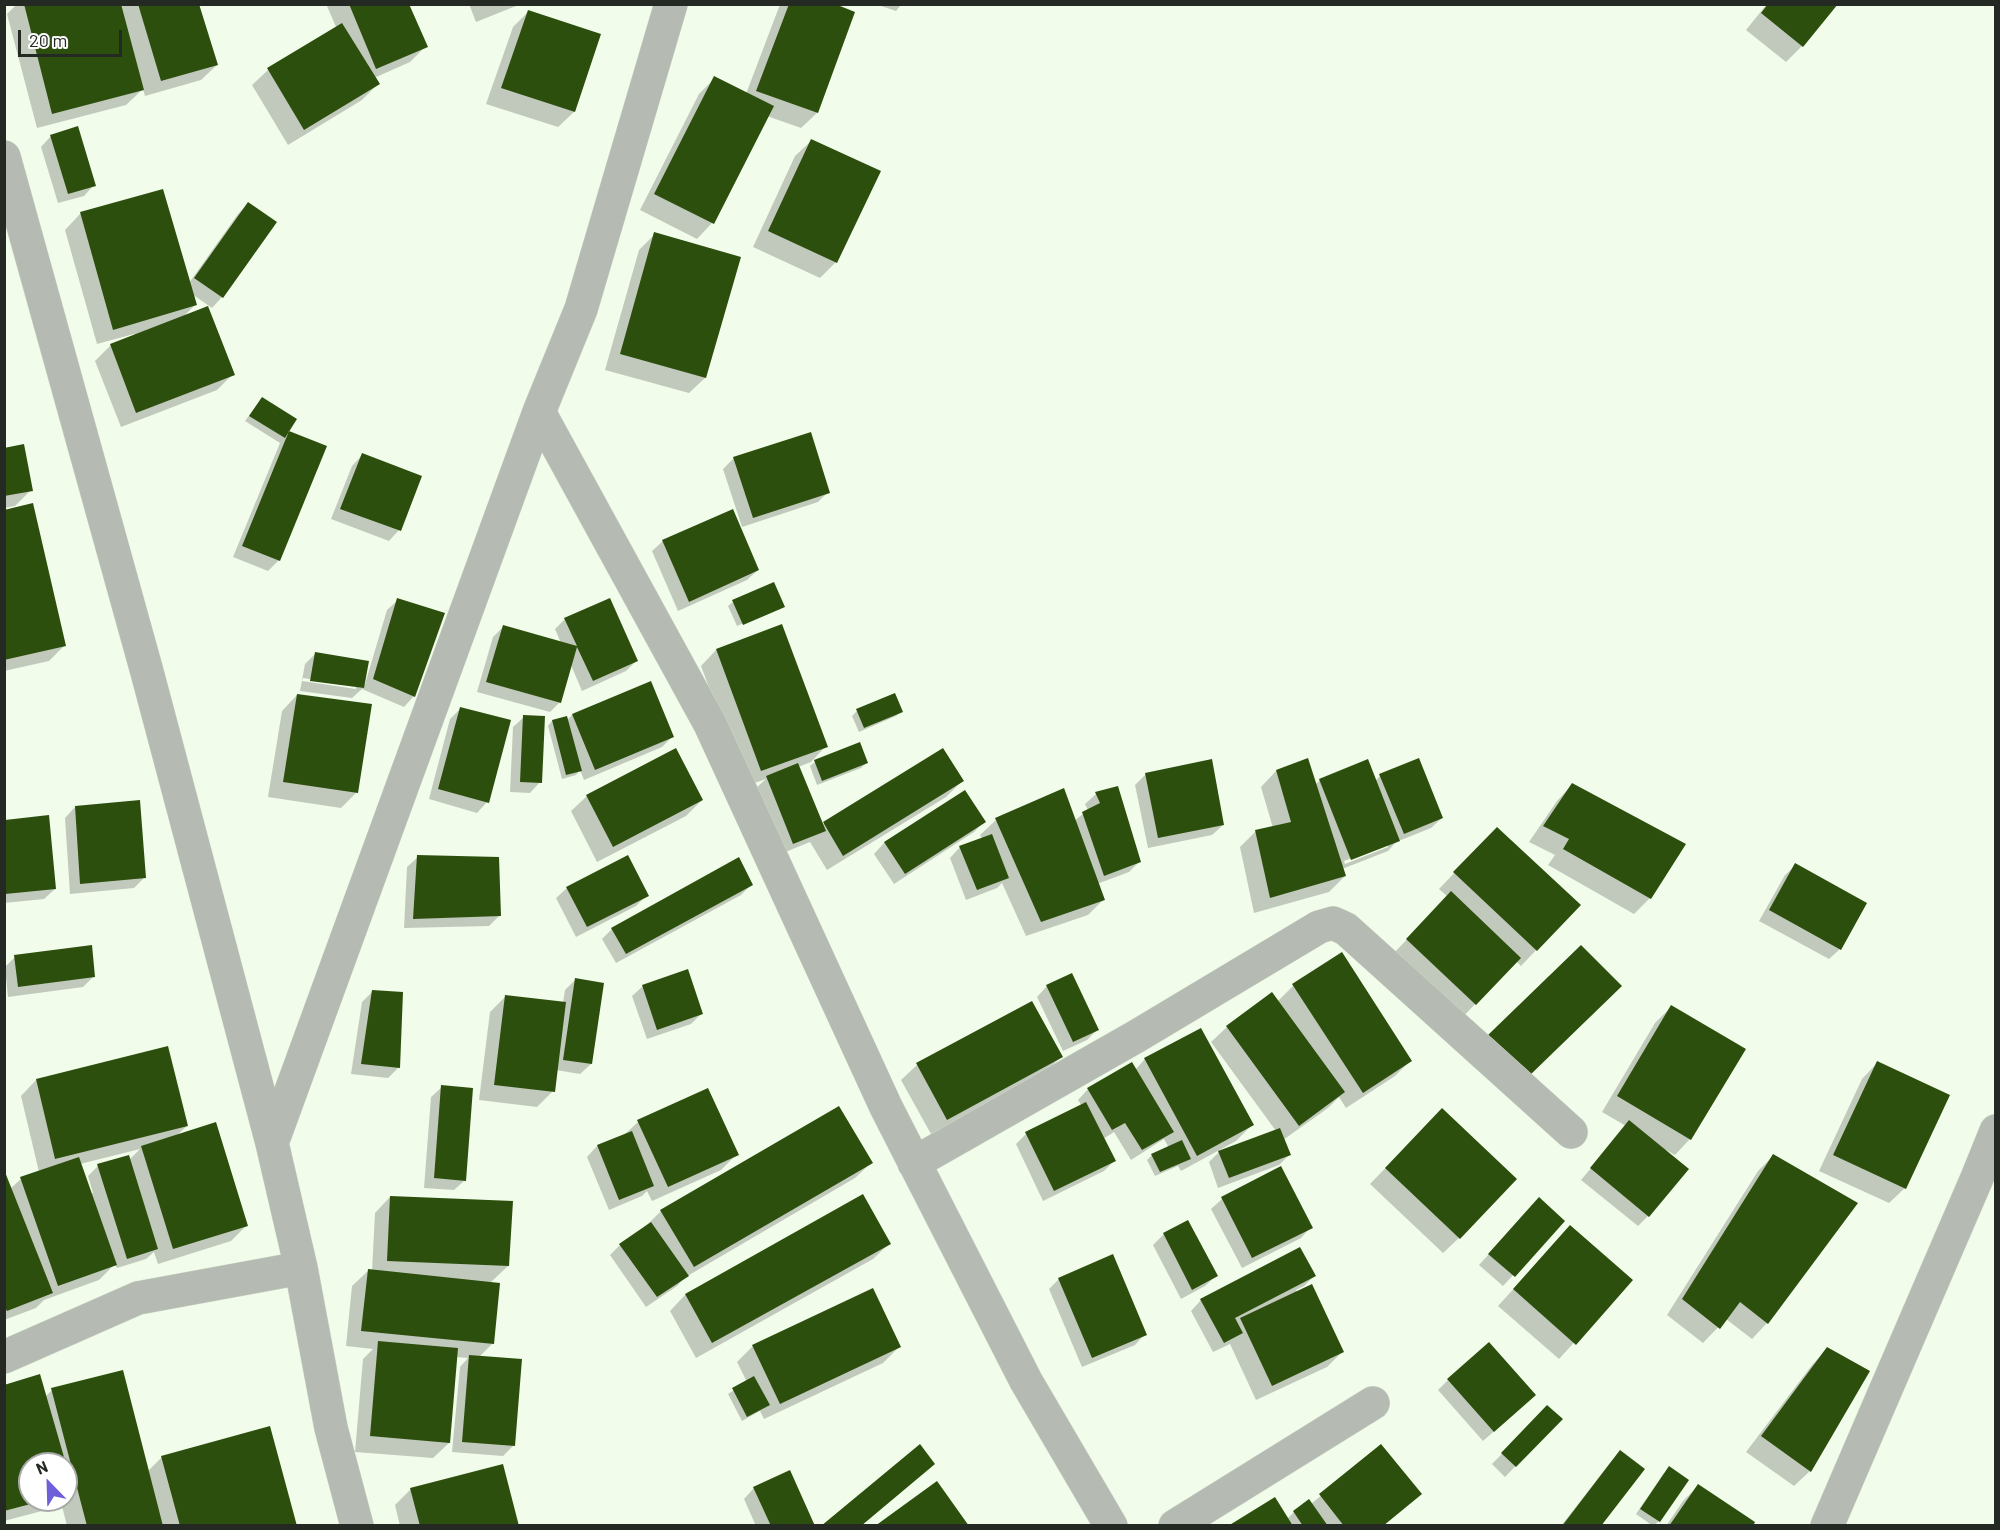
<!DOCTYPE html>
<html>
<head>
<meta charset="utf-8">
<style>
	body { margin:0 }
	#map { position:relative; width:2000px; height:1530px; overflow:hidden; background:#f1fcea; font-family:Barlow,sans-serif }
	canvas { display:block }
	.frame { position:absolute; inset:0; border:6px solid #252923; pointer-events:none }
	.north { position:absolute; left:18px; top:1452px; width:60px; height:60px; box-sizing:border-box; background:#fff; border:2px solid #a8a9a7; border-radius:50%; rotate:337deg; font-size:16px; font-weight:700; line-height:24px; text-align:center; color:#252923 }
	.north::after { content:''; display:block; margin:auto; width:21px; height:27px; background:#6d60da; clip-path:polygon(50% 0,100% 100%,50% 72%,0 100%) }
	.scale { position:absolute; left:18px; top:30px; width:104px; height:27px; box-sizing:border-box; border:3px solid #252923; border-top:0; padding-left:8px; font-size:18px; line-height:21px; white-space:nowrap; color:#252923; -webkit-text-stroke:4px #fff; paint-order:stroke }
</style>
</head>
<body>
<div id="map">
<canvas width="2000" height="1530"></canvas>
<div class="frame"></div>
<div class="north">N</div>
<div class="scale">20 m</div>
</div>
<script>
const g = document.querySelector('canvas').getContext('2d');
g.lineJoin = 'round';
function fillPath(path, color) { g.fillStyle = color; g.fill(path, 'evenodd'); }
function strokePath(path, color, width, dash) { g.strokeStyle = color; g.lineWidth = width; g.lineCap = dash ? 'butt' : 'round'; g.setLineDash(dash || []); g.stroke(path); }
fillPath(new Path2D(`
	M 17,4 L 198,4 L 217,65 L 201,80 L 145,96 L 143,89 L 126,105 L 37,128 L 7,14 Z
	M 326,4 L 408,4 L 426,46 L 410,62 L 374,78 L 378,84 L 362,100 L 288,145 L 252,85 L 268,70 L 337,29 Z
	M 469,4 L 521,4 L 476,22 Z
	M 781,4 L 831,4 L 853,13 L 817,113 L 801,128 L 767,116 L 712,223 L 697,239 L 640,210 L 699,94 L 715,78 L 746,94 L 779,7 Z
	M 875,4 L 902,4 L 896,11 Z
	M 1767,4 L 1836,4 L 1802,46 L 1786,62 L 1746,30 Z
	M 529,11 L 600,35 L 574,112 L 558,127 L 486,104 L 513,27 Z
	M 51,136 L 94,185 L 84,196 L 58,203 L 41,147 Z
	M 811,141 L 836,262 L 820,278 L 753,247 L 795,156 Z
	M 162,191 L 189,283 L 238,214 L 248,204 L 222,297 L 212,308 L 192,294 L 195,305 L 182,318 L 233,374 L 217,390 L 121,427 L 95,361 L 111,345 L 135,336 L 134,334 L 97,344 L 65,230 L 80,214 Z
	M 655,234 L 705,378 L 689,393 L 605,370 L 639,250 Z
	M 262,398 L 295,419 L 285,438 L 290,433 L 325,447 L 279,560 L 268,571 L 233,557 L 280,443 L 245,421 Z
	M 4,449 L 31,490 L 15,506 L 4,508 Z
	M 362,455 L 399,530 L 389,541 L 331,519 L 352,466 Z
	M 734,458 L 828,492 L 818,502 L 742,527 L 723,469 Z
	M 4,512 L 65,645 L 49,661 L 4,671 Z
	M 663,541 L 758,570 L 747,580 L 678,611 L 652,551 Z
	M 398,600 L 414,696 L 404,707 L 362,689 L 352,698 L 300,691 L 305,664 L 315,654 L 365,684 L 387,610 ZM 303,678 L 356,686 L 356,689 L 302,681 Z
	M 733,602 L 783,606 L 779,610 L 779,607 L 737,626 L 728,606 Z
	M 565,619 L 636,661 L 626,671 L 582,691 L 571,665 L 560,702 L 550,712 L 477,692 L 493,637 L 503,627 L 561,643 L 555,629 Z
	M 781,626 L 826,746 L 811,762 L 798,767 L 822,825 L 943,750 L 962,781 L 946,797 L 827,870 L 810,842 L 783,853 L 756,788 L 766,779 L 746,786 L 701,666 L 716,650 Z
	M 650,683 L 672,737 L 662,747 L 584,780 L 580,770 L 576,775 L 562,779 L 548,726 L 552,721 L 567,720 L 572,715 Z
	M 297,695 L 357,792 L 341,808 L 268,797 L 282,711 Z
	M 461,708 L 487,802 L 477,813 L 429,799 L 450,719 Z
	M 857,711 L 901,711 L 896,716 L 859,732 L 852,716 Z
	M 524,717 L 540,782 L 530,793 L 510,792 L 513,727 Z
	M 1367,761 L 1375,781 L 1380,776 L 1442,818 L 1431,828 L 1396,842 L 1388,851 L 1342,869 L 1345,876 L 1329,892 L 1254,913 L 1240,847 L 1255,832 L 1273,828 L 1261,787 L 1276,771 L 1315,785 L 1320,780 ZM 1388,844 L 1388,847 L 1345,864 L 1344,861 Z
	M 815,762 L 866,763 L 861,768 L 817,785 L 810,766 Z
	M 1146,774 L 1223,825 L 1212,835 L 1148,848 L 1135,785 Z
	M 1572,785 L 1650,898 L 1634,914 L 1548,865 L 1555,855 L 1529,842 L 1557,801 Z
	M 1117,788 L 1139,862 L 1129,872 L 1097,884 L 1103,900 L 1088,915 L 1026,936 L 1002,883 L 997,888 L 966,900 L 950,858 L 960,847 L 982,839 L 980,835 L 996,820 L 1074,821 L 1088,810 L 1085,804 L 1096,794 Z
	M 965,792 L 984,822 L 974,832 L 894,884 L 874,854 L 884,843 Z
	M 587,796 L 702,800 L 686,816 L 597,862 L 571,811 Z
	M 75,807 L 144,878 L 134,888 L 70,894 L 65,818 Z
	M 48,817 L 55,889 L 44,899 L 4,903 L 4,821 Z
	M 1482,844 L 1579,905 L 1521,966 L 1516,961 L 1460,1020 L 1391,956 L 1448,897 L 1439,889 Z
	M 418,857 L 500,915 L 489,926 L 404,928 L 407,867 Z
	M 1796,865 L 1840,949 L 1829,959 L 1759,921 L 1785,875 Z
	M 752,884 L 741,895 L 616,963 L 602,939 L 612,929 Z
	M 567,888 L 647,895 L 636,906 L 576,937 L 556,898 Z
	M 1341,954 L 1410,1061 L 1395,1076 L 1346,1108 L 1339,1097 L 1328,1108 L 1283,1140 L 1289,1155 L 1279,1165 L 1218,1188 L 1209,1162 L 1219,1152 L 1276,1131 L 1211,1042 L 1227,1027 L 1277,1002 L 1293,986 Z
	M 15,957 L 94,976 L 83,987 L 8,997 L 5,967 Z
	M 575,980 L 591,1064 L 580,1074 L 556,1070 L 553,1091 L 537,1107 L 479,1100 L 490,1012 L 505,997 L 563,1003 L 565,990 Z
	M 643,986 L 701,1014 L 691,1024 L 647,1039 L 632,996 Z
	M 1047,986 L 1097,1030 L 1087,1040 L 1063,1051 L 1037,997 Z
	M 372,992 L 399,1067 L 388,1078 L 351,1074 L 362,1002 Z
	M 1032,1003 L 1061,1057 L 1045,1072 L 931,1134 L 901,1080 L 917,1065 Z
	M 1671,1007 L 1690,1139 L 1675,1155 L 1666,1150 L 1665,1151 L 1648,1216 L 1638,1226 L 1581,1180 L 1626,1126 L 1602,1112 L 1655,1023 Z
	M 1145,1059 L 1252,1125 L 1236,1141 L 1181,1171 L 1178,1166 L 1155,1176 L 1147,1160 L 1152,1155 L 1169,1148 L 1164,1139 L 1131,1160 L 1114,1132 L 1103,1139 L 1114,1161 L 1104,1171 L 1043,1201 L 1016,1144 L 1026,1134 L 1082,1106 L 1078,1100 L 1088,1089 L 1135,1070 Z
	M 1877,1063 L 1905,1188 L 1889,1203 L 1819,1171 L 1862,1079 Z
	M 36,1080 L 187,1126 L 176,1136 L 247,1225 L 231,1241 L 158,1264 L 154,1252 L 146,1259 L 117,1268 L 115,1264 L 99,1280 L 44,1300 L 36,1308 L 4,1320 L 4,1176 L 10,1189 L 21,1179 L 39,1172 L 21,1096 ZM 140,1149 L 129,1160 L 98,1166 L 88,1176 L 93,1193 L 90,1194 L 80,1164 Z
	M 442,1087 L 465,1180 L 454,1190 L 424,1188 L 431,1097 Z
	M 638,1122 L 737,1154 L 721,1170 L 652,1201 L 647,1191 L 642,1196 L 609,1210 L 587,1157 L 597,1146 L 624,1135 Z
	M 1427,1125 L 1459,1238 L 1443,1253 L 1370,1184 Z
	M 1773,1156 L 1767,1323 L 1752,1339 L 1726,1319 L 1703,1343 L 1667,1315 L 1758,1171 Z
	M 871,1163 L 855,1178 L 684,1278 L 677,1286 L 646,1307 L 610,1255 L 620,1245 L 645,1227 L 661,1211 Z
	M 1281,1168 L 1311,1227 L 1301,1238 L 1242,1268 L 1211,1209 L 1222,1199 Z
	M 390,1197 L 508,1266 L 490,1283 L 493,1343 L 479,1357 L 513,1446 L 503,1456 L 452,1452 L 460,1367 L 468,1358 L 456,1357 L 449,1443 L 433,1458 L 355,1452 L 363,1359 L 373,1349 L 346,1346 L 352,1286 L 368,1271 L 372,1271 L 375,1213 Z
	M 1529,1210 L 1563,1221 L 1503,1286 L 1479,1265 Z
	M 1187,1222 L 1216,1276 L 1205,1286 L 1181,1299 L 1153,1245 L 1164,1234 Z
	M 1570,1227 L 1631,1280 L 1559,1359 L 1498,1306 Z
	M 889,1244 L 873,1259 L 696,1358 L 670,1311 L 685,1295 Z
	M 1314,1276 L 1304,1286 L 1296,1290 L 1342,1352 L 1327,1367 L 1256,1400 L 1230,1344 L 1213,1352 L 1191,1311 L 1201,1300 Z
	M 1059,1279 L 1145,1334 L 1135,1345 L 1082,1367 L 1049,1289 Z
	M 753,1346 L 899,1347 L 883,1363 L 764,1419 L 760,1411 L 742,1421 L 728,1394 L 747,1382 L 737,1362 Z
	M 1827,1349 L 1810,1471 L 1794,1486 L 1746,1452 L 1812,1365 Z
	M 1448,1380 L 1524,1405 L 1483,1441 L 1438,1390 Z
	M 4,1386 L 45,1397 L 52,1390 L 148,1471 L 162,1457 L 295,1526 L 67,1526 L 61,1502 L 57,1507 L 4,1521 ZM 30,1464 L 66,1464 L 66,1500 L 30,1500 Z
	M 1548,1407 L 1561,1419 L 1505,1477 L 1492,1464 Z
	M 1381,1446 L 1420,1494 L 1411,1503 L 1411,1501 L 1381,1526 L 1231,1526 L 1287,1519 L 1294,1512 L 1311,1504 Z
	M 1621,1452 L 1599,1526 L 1561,1526 L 1610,1463 Z
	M 1664,1473 L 1687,1480 L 1659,1521 L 1653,1526 L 1636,1514 Z
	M 1698,1486 L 1751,1526 L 1666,1526 L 1683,1501 Z
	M 754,1488 L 814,1526 L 756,1526 L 744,1499 Z
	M 411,1489 L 517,1526 L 400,1526 L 395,1505 Z`), '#0003');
fillPath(new Path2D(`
	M 24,4 L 121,4 L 144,90 L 52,114 Z
	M 138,4 L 199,4 L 218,65 L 161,81 Z
	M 349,4 L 409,4 L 428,47 L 376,69 Z
	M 789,4 L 835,4 L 855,12 L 818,113 L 756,91 Z
	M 1768,4 L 1838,4 L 1803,47 L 1761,13 Z
	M 528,10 L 601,34 L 575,112 L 501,88 Z
	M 342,23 L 380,84 L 304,130 L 267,68 Z
	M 714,76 L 774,106 L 714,224 L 654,194 Z
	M 78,126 L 96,186 L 68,194 L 50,135 Z
	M 811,139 L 881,171 L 837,263 L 768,231 Z
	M 163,189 L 197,305 L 113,330 L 80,212 Z
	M 248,202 L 277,222 L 223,298 L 194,278 Z
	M 654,232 L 741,257 L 706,378 L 620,354 Z
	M 208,306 L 235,375 L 136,413 L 110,344 Z
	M 262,397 L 297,419 L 285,438 L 249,416 Z
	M 289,431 L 327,446 L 280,561 L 242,546 Z
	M 811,432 L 830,493 L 753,518 L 733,457 Z
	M 24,444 L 33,491 L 4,496 L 4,448 Z
	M 362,453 L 422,476 L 401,531 L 340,509 Z
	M 33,503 L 66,646 L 4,660 L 4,510 Z
	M 733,509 L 759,570 L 689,602 L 662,540 Z
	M 774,582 L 785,607 L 743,625 L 732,600 Z
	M 397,598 L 445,613 L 415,697 L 373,679 Z
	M 610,598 L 638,661 L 593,681 L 577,647 L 561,703 L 486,682 L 503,625 L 577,646 L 564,618 Z
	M 782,624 L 828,747 L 761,771 L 716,649 Z
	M 315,652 L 369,661 L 364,688 L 310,681 Z
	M 651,681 L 674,737 L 595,770 L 572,714 Z
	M 895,693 L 903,712 L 864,728 L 856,709 Z
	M 297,694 L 372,704 L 358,793 L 283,782 Z
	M 460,707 L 511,720 L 489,803 L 438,789 Z
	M 523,715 L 545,716 L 542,783 L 520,782 Z
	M 567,716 L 582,771 L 566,775 L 552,720 Z
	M 860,742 L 868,763 L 822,781 L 814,760 Z
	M 676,748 L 703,800 L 613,847 L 586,795 Z
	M 943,748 L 964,781 L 843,856 L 823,822 Z
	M 1308,758 L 1346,876 L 1270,898 L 1255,830 L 1291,822 L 1276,770 Z
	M 1419,758 L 1443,818 L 1404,834 L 1379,774 Z
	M 1212,759 L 1224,825 L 1158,838 L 1145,773 Z
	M 1368,759 L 1400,841 L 1351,860 L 1319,779 Z
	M 798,763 L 826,831 L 793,844 L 766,776 Z
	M 1572,783 L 1686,844 L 1651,899 L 1563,849 L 1569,839 L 1543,826 Z
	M 1118,786 L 1141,862 L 1104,876 L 1082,812 L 1100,803 L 1095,792 Z
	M 1064,788 L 1105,900 L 1041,922 L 995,818 Z
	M 965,790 L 986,822 L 905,874 L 884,842 Z
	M 140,800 L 146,878 L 80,884 L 75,806 Z
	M 49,815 L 56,889 L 5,894 L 5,820 Z
	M 1497,827 L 1581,905 L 1537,951 L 1453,872 Z
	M 992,834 L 1009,878 L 977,890 L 959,846 Z
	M 417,855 L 499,857 L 501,916 L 413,919 Z
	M 628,855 L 649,896 L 587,927 L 566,887 Z
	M 739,857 L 753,885 L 626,954 L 611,928 Z
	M 1795,863 L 1867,903 L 1841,950 L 1769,910 Z
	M 1451,891 L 1521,958 L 1476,1005 L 1406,939 Z
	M 92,945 L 95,977 L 18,987 L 14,955 Z
	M 1581,945 L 1622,986 L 1528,1077 L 1488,1035 Z
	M 1342,952 L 1412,1061 L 1363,1093 L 1292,984 Z
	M 688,969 L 703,1014 L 657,1030 L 642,985 Z
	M 1072,973 L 1099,1030 L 1073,1042 L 1046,985 Z
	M 575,978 L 604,983 L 592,1064 L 563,1060 Z
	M 372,990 L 403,992 L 400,1068 L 361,1064 Z
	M 1272,992 L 1345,1092 L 1299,1126 L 1226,1026 Z
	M 505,995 L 566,1002 L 555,1092 L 494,1085 Z
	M 1032,1001 L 1063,1057 L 947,1120 L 916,1063 Z
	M 1671,1005 L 1746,1049 L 1691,1140 L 1617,1096 Z
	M 1201,1028 L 1254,1125 L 1197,1156 L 1144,1058 Z
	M 168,1046 L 188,1126 L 55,1159 L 36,1079 Z
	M 1877,1061 L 1950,1095 L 1906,1189 L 1833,1155 Z
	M 1132,1062 L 1174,1132 L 1142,1150 L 1125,1123 L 1112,1130 L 1087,1088 Z
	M 441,1085 L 473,1088 L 466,1181 L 434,1178 Z
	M 708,1088 L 739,1155 L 668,1187 L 637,1120 Z
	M 1086,1102 L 1116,1161 L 1054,1191 L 1025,1132 Z
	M 839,1106 L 873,1163 L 694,1267 L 660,1210 Z
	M 1442,1108 L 1517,1179 L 1460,1239 L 1385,1168 Z
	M 1629,1120 L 1689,1169 L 1649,1217 L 1590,1168 Z
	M 216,1122 L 248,1226 L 173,1249 L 141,1146 Z
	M 1280,1128 L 1291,1155 L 1229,1178 L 1218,1151 Z
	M 632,1131 L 654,1186 L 619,1200 L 597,1145 Z
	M 1182,1140 L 1191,1159 L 1160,1172 L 1151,1154 Z
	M 1773,1154 L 1858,1203 L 1768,1324 L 1740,1302 L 1720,1329 L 1682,1299 Z
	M 129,1155 L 158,1249 L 127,1259 L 97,1164 Z
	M 79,1157 L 117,1265 L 58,1286 L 20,1177 Z
	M 1281,1166 L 1313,1228 L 1252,1258 L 1221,1197 Z
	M 5,1172 L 53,1293 L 7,1311 L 4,1306 Z
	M 863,1194 L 891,1244 L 712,1343 L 685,1294 Z
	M 390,1196 L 513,1201 L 509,1266 L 387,1261 Z
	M 1539,1197 L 1565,1221 L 1515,1277 L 1488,1254 Z
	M 1188,1220 L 1218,1276 L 1192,1290 L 1163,1233 Z
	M 651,1222 L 689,1276 L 657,1297 L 619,1244 Z
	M 1570,1225 L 1633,1280 L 1576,1345 L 1513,1289 Z
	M 1300,1247 L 1316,1276 L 1235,1318 L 1243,1333 L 1224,1343 L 1200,1299 Z
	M 1113,1254 L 1147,1335 L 1092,1358 L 1058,1278 Z
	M 368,1269 L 500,1283 L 494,1344 L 361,1331 Z
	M 1312,1284 L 1344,1352 L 1272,1386 L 1240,1318 Z
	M 873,1288 L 901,1347 L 780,1404 L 752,1345 Z
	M 378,1341 L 458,1348 L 450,1443 L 370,1436 Z
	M 1489,1342 L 1536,1395 L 1494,1432 L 1447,1379 Z
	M 1827,1347 L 1870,1371 L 1811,1472 L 1761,1436 Z
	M 469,1355 L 522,1359 L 515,1446 L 462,1442 Z
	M 123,1370 L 163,1526 L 87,1526 L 51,1388 Z
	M 40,1374 L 66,1464 L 30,1464 L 30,1500 L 42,1501 L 4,1511 L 4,1385 Z
	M 754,1376 L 770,1405 L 747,1417 L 732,1388 Z
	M 1547,1405 L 1563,1419 L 1516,1467 L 1501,1453 Z
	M 270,1426 L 297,1526 L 180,1526 L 161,1456 Z
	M 920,1444 L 935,1464 L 861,1526 L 821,1526 Z
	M 1381,1444 L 1422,1494 L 1383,1526 L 1344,1526 L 1319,1494 Z
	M 1620,1450 L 1645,1469 L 1601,1526 L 1562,1526 Z
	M 503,1464 L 519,1526 L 420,1526 L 410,1488 Z
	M 66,1466 L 74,1491 L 66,1494 Z
	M 1669,1466 L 1689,1480 L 1660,1522 L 1640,1509 Z
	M 790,1470 L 815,1526 L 771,1526 L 753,1487 Z
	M 937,1481 L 969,1526 L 875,1526 Z
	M 1698,1484 L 1755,1522 L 1753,1526 L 1669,1526 Z
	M 1275,1497 L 1293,1526 L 1228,1526 Z
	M 1309,1499 L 1328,1526 L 1303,1526 L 1293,1511 Z`), '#2d4f0e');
const street = new Path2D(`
	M 4,157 L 147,672 L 272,1143 L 301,1268 L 331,1428 L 357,1526
	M 539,412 L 710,724 L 886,1107 L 1026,1381 L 1111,1526
	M 272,1143 L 539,412 L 581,309 L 671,4
	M 914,1163 L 1137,1036 L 1319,927 L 1333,923 L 1346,929 L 1571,1132
	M 4,1357 L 138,1298 L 301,1268
	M 1175,1526 L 1373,1403
	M 1827,1526 L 1977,1178 L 1996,1131`);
strokePath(street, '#ccd6c6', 34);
strokePath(street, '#b5bab2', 33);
</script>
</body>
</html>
